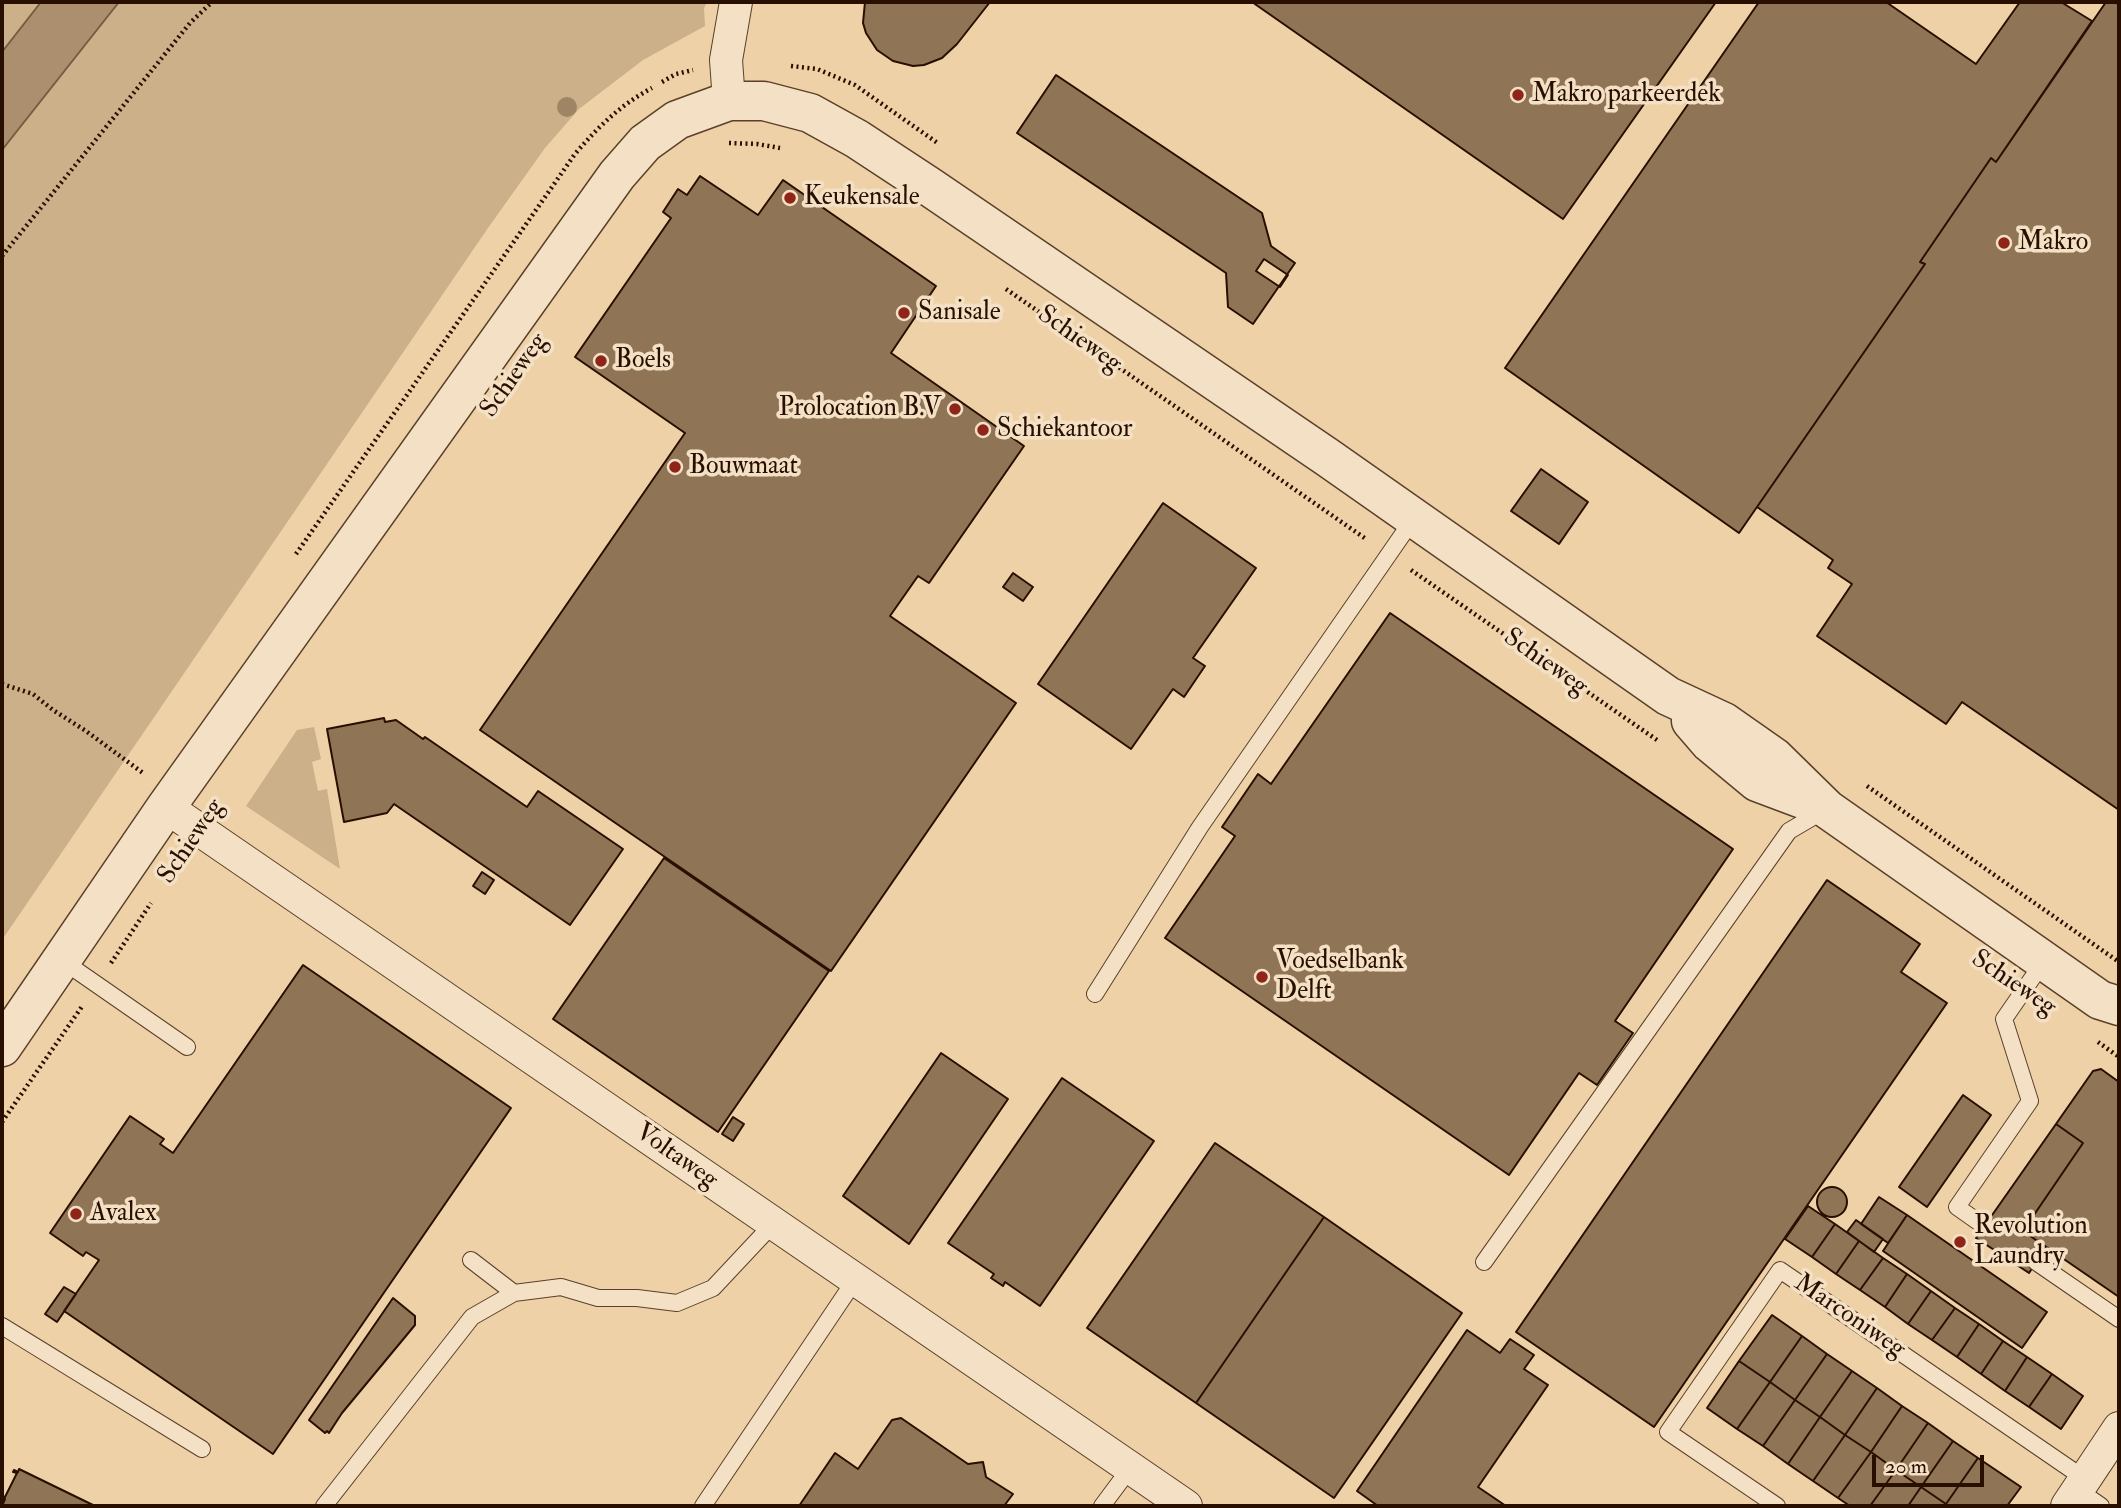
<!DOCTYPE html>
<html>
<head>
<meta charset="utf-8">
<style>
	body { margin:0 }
	#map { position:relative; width:2121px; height:1508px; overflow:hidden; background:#eed1a6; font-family:"IM FELL Double Pica",serif }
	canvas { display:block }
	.frame { position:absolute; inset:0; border:4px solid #280f00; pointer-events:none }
	.scale { position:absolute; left:1872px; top:1455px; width:112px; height:32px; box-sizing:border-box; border:4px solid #280f00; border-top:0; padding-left:9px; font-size:21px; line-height:24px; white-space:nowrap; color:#280f00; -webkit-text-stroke:5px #f4e1c5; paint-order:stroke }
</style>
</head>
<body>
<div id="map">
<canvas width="2121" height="1508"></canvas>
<div class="frame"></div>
<div class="scale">20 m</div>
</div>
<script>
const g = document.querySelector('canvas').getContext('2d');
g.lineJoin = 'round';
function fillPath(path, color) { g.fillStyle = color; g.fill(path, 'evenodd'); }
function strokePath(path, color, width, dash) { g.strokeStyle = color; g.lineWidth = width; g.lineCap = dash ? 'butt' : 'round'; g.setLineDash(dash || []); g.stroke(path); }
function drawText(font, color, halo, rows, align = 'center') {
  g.font = font + ' "IM FELL Double Pica",serif'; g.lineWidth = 7; g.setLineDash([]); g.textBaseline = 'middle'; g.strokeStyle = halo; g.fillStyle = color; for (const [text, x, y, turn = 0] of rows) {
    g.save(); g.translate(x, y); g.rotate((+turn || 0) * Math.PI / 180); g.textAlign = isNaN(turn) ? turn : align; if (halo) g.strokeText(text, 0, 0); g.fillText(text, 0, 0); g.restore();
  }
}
fillPath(new Path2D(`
	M 2,2 L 41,2 L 2,52 Z
	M 119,2 L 707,2 L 704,8 L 705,26 L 643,60 L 579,109 L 545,148 L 488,228 L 2,940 L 2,150 Z
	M 314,727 L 321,759 L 312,762 L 318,791 L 327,789 L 340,869 L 246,806 L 297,730 Z`), '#ccb08a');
const water = new Path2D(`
	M 41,2 L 119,2 L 2,150 L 2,52 Z`);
fillPath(water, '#ab8f6e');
strokePath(water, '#775c42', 2);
const building = new Path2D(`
	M 865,2 L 990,2 L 957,44 L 942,58 L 924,65 L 913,66 L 893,61 L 877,50 L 866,33 L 863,23 Z
	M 1252,2 L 1716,2 L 1563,219 Z
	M 1759,2 L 1886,2 L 1976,64 L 2020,2 L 2061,2 L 2092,21 L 1996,162 L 1991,158 L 1920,262 L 1925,264 L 1739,533 L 1505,368 Z
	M 2106,2 L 2115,2 L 2119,5 L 2119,810 L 1962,702 L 1946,724 L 1817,636 L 1852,584 L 1828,568 L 1833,560 L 1757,507 L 1925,264 L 1920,262 L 1991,158 L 1996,162 Z
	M 1056,75 L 1262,213 L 1271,246 L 1295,263 L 1253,324 L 1228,307 L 1226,273 L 1017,133 Z
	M 700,176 L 758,215 L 783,180 L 936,286 L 891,353 L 1024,446 L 929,583 L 918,576 L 890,616 L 1016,703 L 831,971 L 480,730 L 685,433 L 575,357 L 671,218 L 663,212 L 678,189 L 687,195 Z
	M 1264,259 L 1288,275 L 1280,287 L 1256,271 Z
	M 1541,469 L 1588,502 L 1559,544 L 1511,511 Z
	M 1163,503 L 1256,568 L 1193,658 L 1205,666 L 1184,697 L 1173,689 L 1131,749 L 1038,684 Z
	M 1013,573 L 1033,587 L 1023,601 L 1003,587 Z
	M 1390,613 L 1733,849 L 1615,1021 L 1633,1033 L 1597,1085 L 1579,1073 L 1509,1175 L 1165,938 L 1235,836 L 1222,827 L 1258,774 L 1271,784 Z
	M 384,718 L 385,722 L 396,720 L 423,739 L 425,737 L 527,807 L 538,791 L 623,849 L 570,925 L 394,804 L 387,813 L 344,822 L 327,729 Z
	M 664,858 L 829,971 L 718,1132 L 553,1019 Z
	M 482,872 L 494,880 L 485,894 L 473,886 Z
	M 1827,880 L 1920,944 L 1901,972 L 1947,1003 L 1654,1427 L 1516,1332 Z
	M 303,965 L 511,1108 L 273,1454 L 64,1311 L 99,1260 L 86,1252 L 83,1256 L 50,1233 L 130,1116 L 164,1139 L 160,1144 L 173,1153 Z
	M 941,1053 L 1008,1099 L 909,1244 L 843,1196 Z
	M 2101,1069 L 2119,1082 L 2119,1297 L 2023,1231 L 2083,1143 L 2056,1124 L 2093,1071 Z
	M 1062,1078 L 1154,1141 L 1040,1306 L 1005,1282 L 1003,1286 L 991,1278 L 994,1274 L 948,1243 Z
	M 1963,1095 L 1991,1115 L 1927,1207 L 1899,1187 Z
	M 733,1117 L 744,1124 L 733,1141 L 722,1134 Z
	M 2056,1124 L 2083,1143 L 2023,1231 L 2046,1247 L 2029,1273 L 1976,1238 Z
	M 1215,1143 L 1324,1217 L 1196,1403 L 1087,1328 Z
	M1817 1202a15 15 0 1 1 30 0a15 15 0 1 1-30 0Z
	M 1879,1197 L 1907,1215 L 1888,1243 L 1861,1224 Z
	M 1808,1206 L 1835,1224 L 1812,1257 L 1785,1239 Z
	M 1907,1215 L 2047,1312 L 2022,1348 L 1883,1251 Z
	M 1324,1217 L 1462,1313 L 1334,1498 L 1196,1403 Z
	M 1856,1220 L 1883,1239 L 1874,1252 L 1847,1232 Z
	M 1835,1224 L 1859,1241 L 1836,1274 L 1812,1257 Z
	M 1859,1241 L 1883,1258 L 1860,1290 L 1836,1274 Z
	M 1883,1258 L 1907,1274 L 1885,1307 L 1860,1290 Z
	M 1907,1274 L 1931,1291 L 1908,1324 L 1885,1307 Z
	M 64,1287 L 76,1294 L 57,1322 L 45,1314 Z
	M 1931,1291 L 1955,1308 L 1932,1340 L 1908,1324 Z
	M 393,1298 L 415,1316 L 415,1325 L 342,1413 L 329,1433 L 327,1431 L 325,1433 L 309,1420 Z
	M 1955,1308 L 1979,1324 L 1957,1357 L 1932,1340 Z
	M 1772,1315 L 1802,1336 L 1770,1382 L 1739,1361 Z
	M 1979,1324 L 2003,1341 L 1981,1374 L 1957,1357 Z
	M 1467,1330 L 1500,1353 L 1510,1339 L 1534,1355 L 1524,1369 L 1548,1385 L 1478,1487 L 1506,1506 L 1378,1506 L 1357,1491 Z
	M 1802,1336 L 1827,1354 L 1795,1400 L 1770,1382 Z
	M 2003,1341 L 2027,1357 L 2005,1391 L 1981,1374 Z
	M 1827,1354 L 1852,1371 L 1820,1417 L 1795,1400 Z
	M 2027,1357 L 2052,1374 L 2029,1407 L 2005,1391 Z
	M 1739,1361 L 1770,1382 L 1737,1429 L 1707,1408 Z
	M 1852,1371 L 1877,1388 L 1845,1435 L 1820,1417 Z
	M 2052,1374 L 2083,1396 L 2061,1429 L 2029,1407 Z
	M 1770,1382 L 1795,1400 L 1763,1446 L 1737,1429 Z
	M 1877,1388 L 1902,1406 L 1871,1452 L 1845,1435 Z
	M 1795,1400 L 1820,1417 L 1788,1464 L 1763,1446 Z
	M 1902,1406 L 1928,1423 L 1896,1470 L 1871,1452 Z
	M 1820,1417 L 1845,1435 L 1813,1481 L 1788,1464 Z
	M 901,1418 L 968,1464 L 983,1462 L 986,1477 L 1013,1494 L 1004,1506 L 799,1506 L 835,1453 L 858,1469 L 892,1420 Z
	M 1928,1423 L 1953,1441 L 1921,1487 L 1896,1470 Z
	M 1845,1435 L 1871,1452 L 1838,1498 L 1813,1481 Z
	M 1953,1441 L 1978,1458 L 1946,1504 L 1921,1487 Z
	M 1871,1452 L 1896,1470 L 1870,1506 L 1850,1506 L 1838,1498 Z
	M 1978,1458 L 2021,1487 L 2007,1506 L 1949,1506 L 1946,1504 Z
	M 19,1469 L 95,1506 L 2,1506 L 5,1499 L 2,1496 L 5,1497 L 17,1473 L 13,1472 L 14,1470 L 18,1472 Z
	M 1896,1470 L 1921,1487 L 1908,1506 L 1870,1506 Z
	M 1921,1487 L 1946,1504 L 1945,1506 L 1908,1506 Z`);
fillPath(building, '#8f7456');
strokePath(building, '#280f00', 2);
const service = new Path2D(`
	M 60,959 L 187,1047
	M 1095,994 L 1200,827 L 1414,518
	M 1984,1226 L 1957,1207 L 2030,1101 L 2004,1019 L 2044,961
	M 471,1260 L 514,1293
	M 1484,1262 L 1789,831 L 1823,811
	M 2036,1262 L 2119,1319
	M 2,1326 L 202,1449
	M 2078,1490 L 2101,1506
	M 324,1506 L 472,1317 L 514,1293 L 561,1287 L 598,1298 L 637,1298 L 677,1303 L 713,1288 L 773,1224
	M 703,1506 L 855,1280
	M 1102,1506 L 1131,1467
	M 1777,1506 L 1668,1432 L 1780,1270 L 2085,1479`);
const minor = new Path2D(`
	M 729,101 L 726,60 L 736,2
	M 166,807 L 1186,1506
	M 2067,1506 L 2119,1428`);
const tertiary = new Path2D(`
	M 1691,721 L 1710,743 L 1757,782 L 1813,803
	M 2,1047 L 166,807 L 617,175 L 645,143 L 677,120 L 729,101 L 764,101 L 810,113 L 857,139 L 930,187 L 1327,457 L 1668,696 L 1724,722 L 1774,757 L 1827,809 L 2100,1000 L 2119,1006`);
strokePath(service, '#5a402a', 18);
strokePath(minor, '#5a402a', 34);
strokePath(tertiary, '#5a402a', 41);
strokePath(new Path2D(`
	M 791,66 L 817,69 L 855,85 L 939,144
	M 662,82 L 676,74 L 693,70
	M 729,143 L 757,144 L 780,148
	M 2,256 L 190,23 L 212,2
	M 1006,289 L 1366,539
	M 296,554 L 575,154 C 598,127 620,105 652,88
	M 1411,570 L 1657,740
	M 2,684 L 33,694 L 53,710 L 86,731 L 143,773
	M 1867,786 L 2119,962
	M 111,963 L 151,903
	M 2098,1042 L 2119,1057
	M 2,1122 L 83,1005`), '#280f00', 4.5, [2, 3.5]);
strokePath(service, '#f4e1c5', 16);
strokePath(minor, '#f4e1c5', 32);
strokePath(tertiary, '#f4e1c5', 38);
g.fillStyle = '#a08565';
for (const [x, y] of [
	[567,107]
]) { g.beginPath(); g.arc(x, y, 10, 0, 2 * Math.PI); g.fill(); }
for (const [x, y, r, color] of [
	[1518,95,7,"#8f2418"],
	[790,198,7,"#8f2418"],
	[2004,243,7,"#8f2418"],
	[904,313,7,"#8f2418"],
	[601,361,7,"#8f2418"],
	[955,409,7,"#8f2418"],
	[983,430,7,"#8f2418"],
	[675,467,7,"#8f2418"],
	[1262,977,7,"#8f2418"],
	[76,1214,7,"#8f2418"],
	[1960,1242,7,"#8f2418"]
]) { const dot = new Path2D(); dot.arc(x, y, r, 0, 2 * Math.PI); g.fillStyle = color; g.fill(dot); strokePath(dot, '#f4e1c5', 2.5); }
drawText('26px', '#280f00', '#f4e1c5', [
	["Makro parkeerdek",1532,95],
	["Keukensale",804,198],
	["Makro",2018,243],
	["Sanisale",918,313],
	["Boels",615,361],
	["Prolocation B.V",941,409,"right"],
	["Schiekantoor",997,430],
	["Bouwmaat",689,467],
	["Voedselbank",1276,962],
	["Delft",1276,992],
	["Avalex",90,1214],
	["Revolution",1974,1227],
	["Laundry",1974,1257]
], 'left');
drawText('26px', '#280f00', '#f4e1c5', [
	["Schieweg",1079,340,35],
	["Schieweg",515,376,-55],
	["Schieweg",1545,663,35],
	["Schieweg",192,842,-56],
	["Schieweg",2013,984,34],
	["Voltaweg",676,1157,35],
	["Marconiweg",1849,1317,34]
]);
</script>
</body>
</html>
